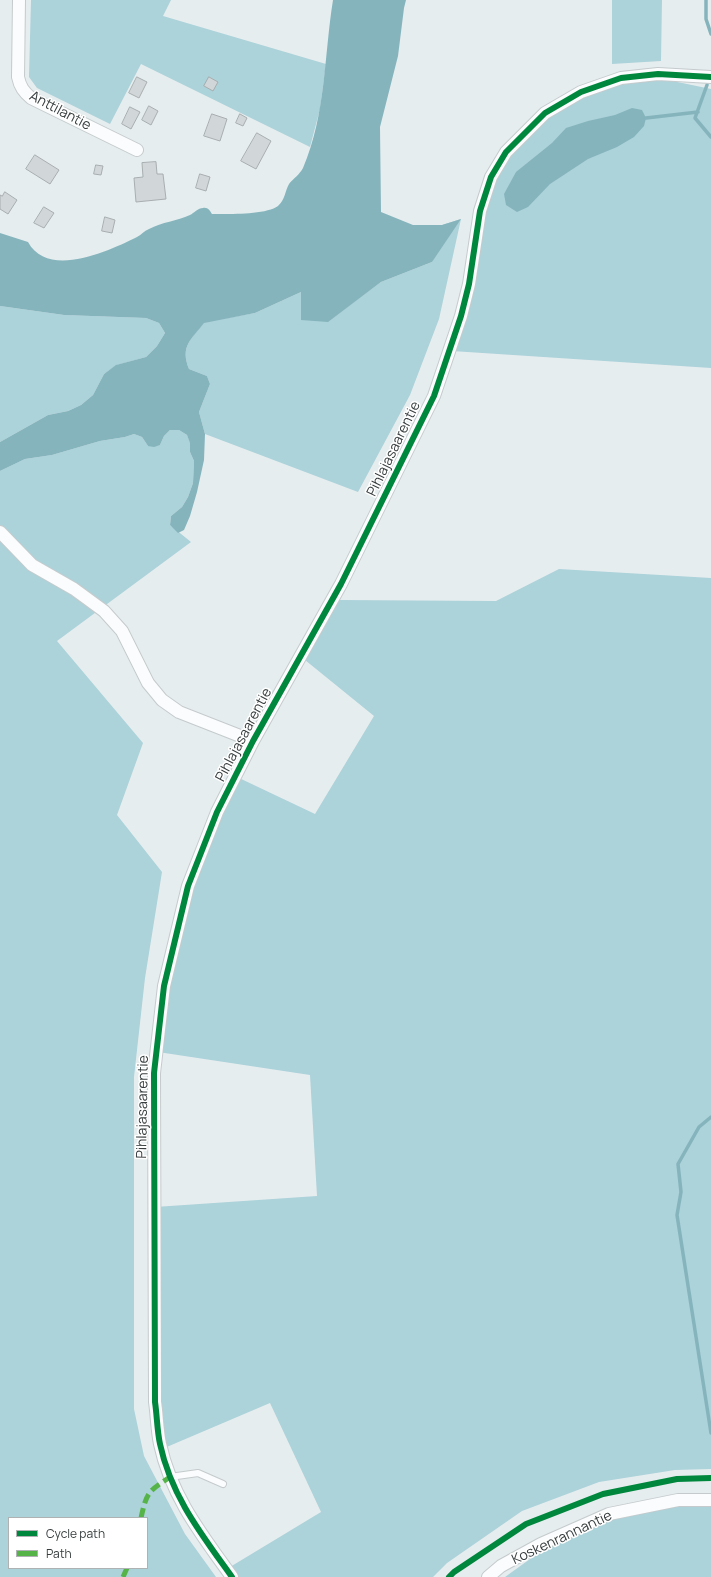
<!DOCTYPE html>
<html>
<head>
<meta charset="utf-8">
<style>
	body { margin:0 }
	#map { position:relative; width:711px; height:1577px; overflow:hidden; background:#e6edef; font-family:Manrope,sans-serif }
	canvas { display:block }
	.legend { position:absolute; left:8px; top:1517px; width:140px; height:52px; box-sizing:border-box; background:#fff; border:1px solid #afb2b2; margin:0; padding:5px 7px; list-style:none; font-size:12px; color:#383e3f }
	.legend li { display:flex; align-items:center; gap:8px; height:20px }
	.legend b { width:20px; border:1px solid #afb2b2 }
</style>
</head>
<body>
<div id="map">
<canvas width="711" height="1577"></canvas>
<ul class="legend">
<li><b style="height:5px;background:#00873e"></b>Cycle path</li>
<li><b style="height:5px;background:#56b347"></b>Path</li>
</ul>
</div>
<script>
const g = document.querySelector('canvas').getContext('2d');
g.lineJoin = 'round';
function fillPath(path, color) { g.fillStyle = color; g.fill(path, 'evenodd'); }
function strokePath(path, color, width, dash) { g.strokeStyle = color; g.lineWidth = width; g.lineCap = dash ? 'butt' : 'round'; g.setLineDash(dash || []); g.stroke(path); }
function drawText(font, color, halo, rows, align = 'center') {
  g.font = font + ' Manrope,sans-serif'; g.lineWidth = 3; g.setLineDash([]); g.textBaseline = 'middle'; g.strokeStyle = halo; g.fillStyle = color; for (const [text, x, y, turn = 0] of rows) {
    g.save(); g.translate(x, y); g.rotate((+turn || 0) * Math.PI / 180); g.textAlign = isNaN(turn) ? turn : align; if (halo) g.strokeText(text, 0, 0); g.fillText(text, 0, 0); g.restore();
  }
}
fillPath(new Path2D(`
	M 31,0 L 171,0 L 163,16 L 326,64 L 320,109 L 310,147 L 141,64 L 110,124 L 37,88 L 29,77 Z
	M 612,0 L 662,0 L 661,61 L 612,64 Z
	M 663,79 L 711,89 L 711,368 L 452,351 L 491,182 L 526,135 L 572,101 L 623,83 Z
	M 461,219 L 439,319 L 410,395 L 358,492 L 205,434 L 199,412 L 210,384 L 207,376 L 189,369 C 180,346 191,340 204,322 L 255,313 L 301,292 L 328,321 L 381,282 L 432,262 L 442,225 Z
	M 0,306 L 64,315 L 146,318 L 159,323 L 165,333 L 157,346 L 146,357 L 117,365 L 104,374 L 93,395 L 81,405 L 68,411 L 48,415 L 0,442 Z
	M 170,430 L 179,430 L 187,435 L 190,442 L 190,452 L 194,461 L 193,483 L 188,497 L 182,507 L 171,516 L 170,525 L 191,542 L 57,641 L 143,743 L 117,815 L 162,872 L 145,978 L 134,1077 L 134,1409 L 144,1456 L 185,1534 L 216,1577 L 0,1577 L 0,471 L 25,459 L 52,455 L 100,441 L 125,437 L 134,434 L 142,437 L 148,446 L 160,445 L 164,436 ZM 9,1518 L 147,1518 L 147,1568 L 9,1568 Z
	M 559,569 L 711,578 L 711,1469 L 675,1470 L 599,1482 L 522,1511 L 447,1563 L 433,1577 L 237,1577 L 230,1567 L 321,1512 L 270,1403 L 162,1449 L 155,1207 L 317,1196 L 310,1075 L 158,1052 L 166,989 L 190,886 L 237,777 L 315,814 L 374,716 L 305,660 L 338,600 L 496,601 Z
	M 679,1506 L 711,1507 L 711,1577 L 505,1577 L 544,1549 L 613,1519 Z`), '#acd2da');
fillPath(new Path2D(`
	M 333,0 L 406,0 L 404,8 L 398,56 L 380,127 L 381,212 L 413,225 L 442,225 L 461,219 L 432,262 L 381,282 L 328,322 L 301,320 L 301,292 L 255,313 L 204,323 C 191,340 180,346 189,369 L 207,376 L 210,384 L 199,412 L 205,434 L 204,460 L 197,492 L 190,516 L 184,530 L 178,533 L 170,525 L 171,516 L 182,507 L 188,497 L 193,483 L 194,461 L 190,452 L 190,443 L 187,435 L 179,430 L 170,430 L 164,436 L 160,445 L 154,447 L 148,446 L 142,437 L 134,434 L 125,437 L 100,441 L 52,455 L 25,459 L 0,471 L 0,442 L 48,415 L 68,411 L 81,405 L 93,395 L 104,374 L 116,365 L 146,357 L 157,346 L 165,333 L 159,323 L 146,318 L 64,315 L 0,306 L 0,233 L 28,242 C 48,279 109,251 137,237 C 141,235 144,231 149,229 C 162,222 177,221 190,215 C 194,213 198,208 203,208 C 208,207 210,211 212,214 C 227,214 266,215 278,206 C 285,200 285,191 289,184 C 293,179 300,174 303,168 C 326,115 324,56 333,0 Z
	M 632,108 L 642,110 L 646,118 L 644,126 L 634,137 L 617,147 L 588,159 L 550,184 L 528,207 L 517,212 L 506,205 L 504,194 L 516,172 L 552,143 L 566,128 L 588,121 L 615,115 Z`), '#85b4bd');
strokePath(new Path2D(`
	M 706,0 L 706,19 L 711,34
	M 707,85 L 695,118 L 711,137
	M 646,118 L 698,112
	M 711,1433 L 677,1215 L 681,1192 L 678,1164 L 699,1127 L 711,1117`), '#85b4bd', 3.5);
const building = new Path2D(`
	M 137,77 L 147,82 L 139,98 L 129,93 Z
	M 209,77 L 218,82 L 213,91 L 204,86 Z
	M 149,106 L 158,111 L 151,125 L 142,120 Z
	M 130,107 L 140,112 L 131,129 L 122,124 Z
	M 212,114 L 227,119 L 220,141 L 204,136 Z
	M 240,114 L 247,118 L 243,126 L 236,123 Z
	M 257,133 L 271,141 L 256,169 L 241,161 Z
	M 35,155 L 59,170 L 50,184 L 26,169 Z
	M 156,162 L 157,174 L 163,174 L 166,199 L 136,202 L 134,178 L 143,177 L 142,163 Z
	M 96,165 L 103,166 L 101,175 L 94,174 Z
	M 200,174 L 210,177 L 206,191 L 196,188 Z
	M 5,192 L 17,200 L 8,214 L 0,209 L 0,195 L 2,196 Z
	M 44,207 L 54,213 L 44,228 L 34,223 Z
	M 105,217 L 115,220 L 112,233 L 102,231 Z`);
fillPath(building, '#d1d6d8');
strokePath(building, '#a8aeaf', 1);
const lane = new Path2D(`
	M 170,1477 L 198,1473 L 223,1484`);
const street = new Path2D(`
	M 19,0 L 18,77 C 20,87 24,92 31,98 L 137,150
	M 0,532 L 32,565 L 74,589 L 104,611 L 122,631 L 148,683 L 162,700 L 179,712 L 253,741
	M 232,1577 C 202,1535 171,1496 160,1444 C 157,1430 157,1415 155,1402 L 154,1073 L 164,986 L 188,886 L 217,812 L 253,741 L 341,584 L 434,396 L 461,316 L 469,284 L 480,211 L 491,177 L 506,152 L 545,113 L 581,92 L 621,78 L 658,74 L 711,77
	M 488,1577 L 501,1566 L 541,1544 L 609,1514 L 678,1500 L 711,1500`);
strokePath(lane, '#c5cbcc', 8);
strokePath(street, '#c5cbcc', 14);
strokePath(lane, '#fbfcfd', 6);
strokePath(street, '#fbfcfd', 12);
strokePath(new Path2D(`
	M 141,1518 C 147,1491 148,1492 170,1477
	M 123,1577 L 127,1568`), '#56b347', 5, [10, 5]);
strokePath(new Path2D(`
	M 232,1577 C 202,1535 171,1496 160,1444 C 157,1430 157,1415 155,1402 L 154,1073 L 164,986 L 188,886 L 217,812 L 253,741 L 341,584 L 434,396 L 461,316 L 469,284 L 480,211 L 491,177 L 506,152 L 545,113 L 581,92 L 621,78 L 658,74 L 711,77
	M 449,1577 L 454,1572 L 526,1524 L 603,1494 L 677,1479 L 711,1478`), '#00873e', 6);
drawText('14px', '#383e3f', '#fff', [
	["Anttilantie",60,111,28],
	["Pihlajasaarentie",394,449,-64],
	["Pihlajasaarentie",244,735,-62],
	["Pihlajasaarentie",143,1107,-89],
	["Koskenrannantie",562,1538,-25]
]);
</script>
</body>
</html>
